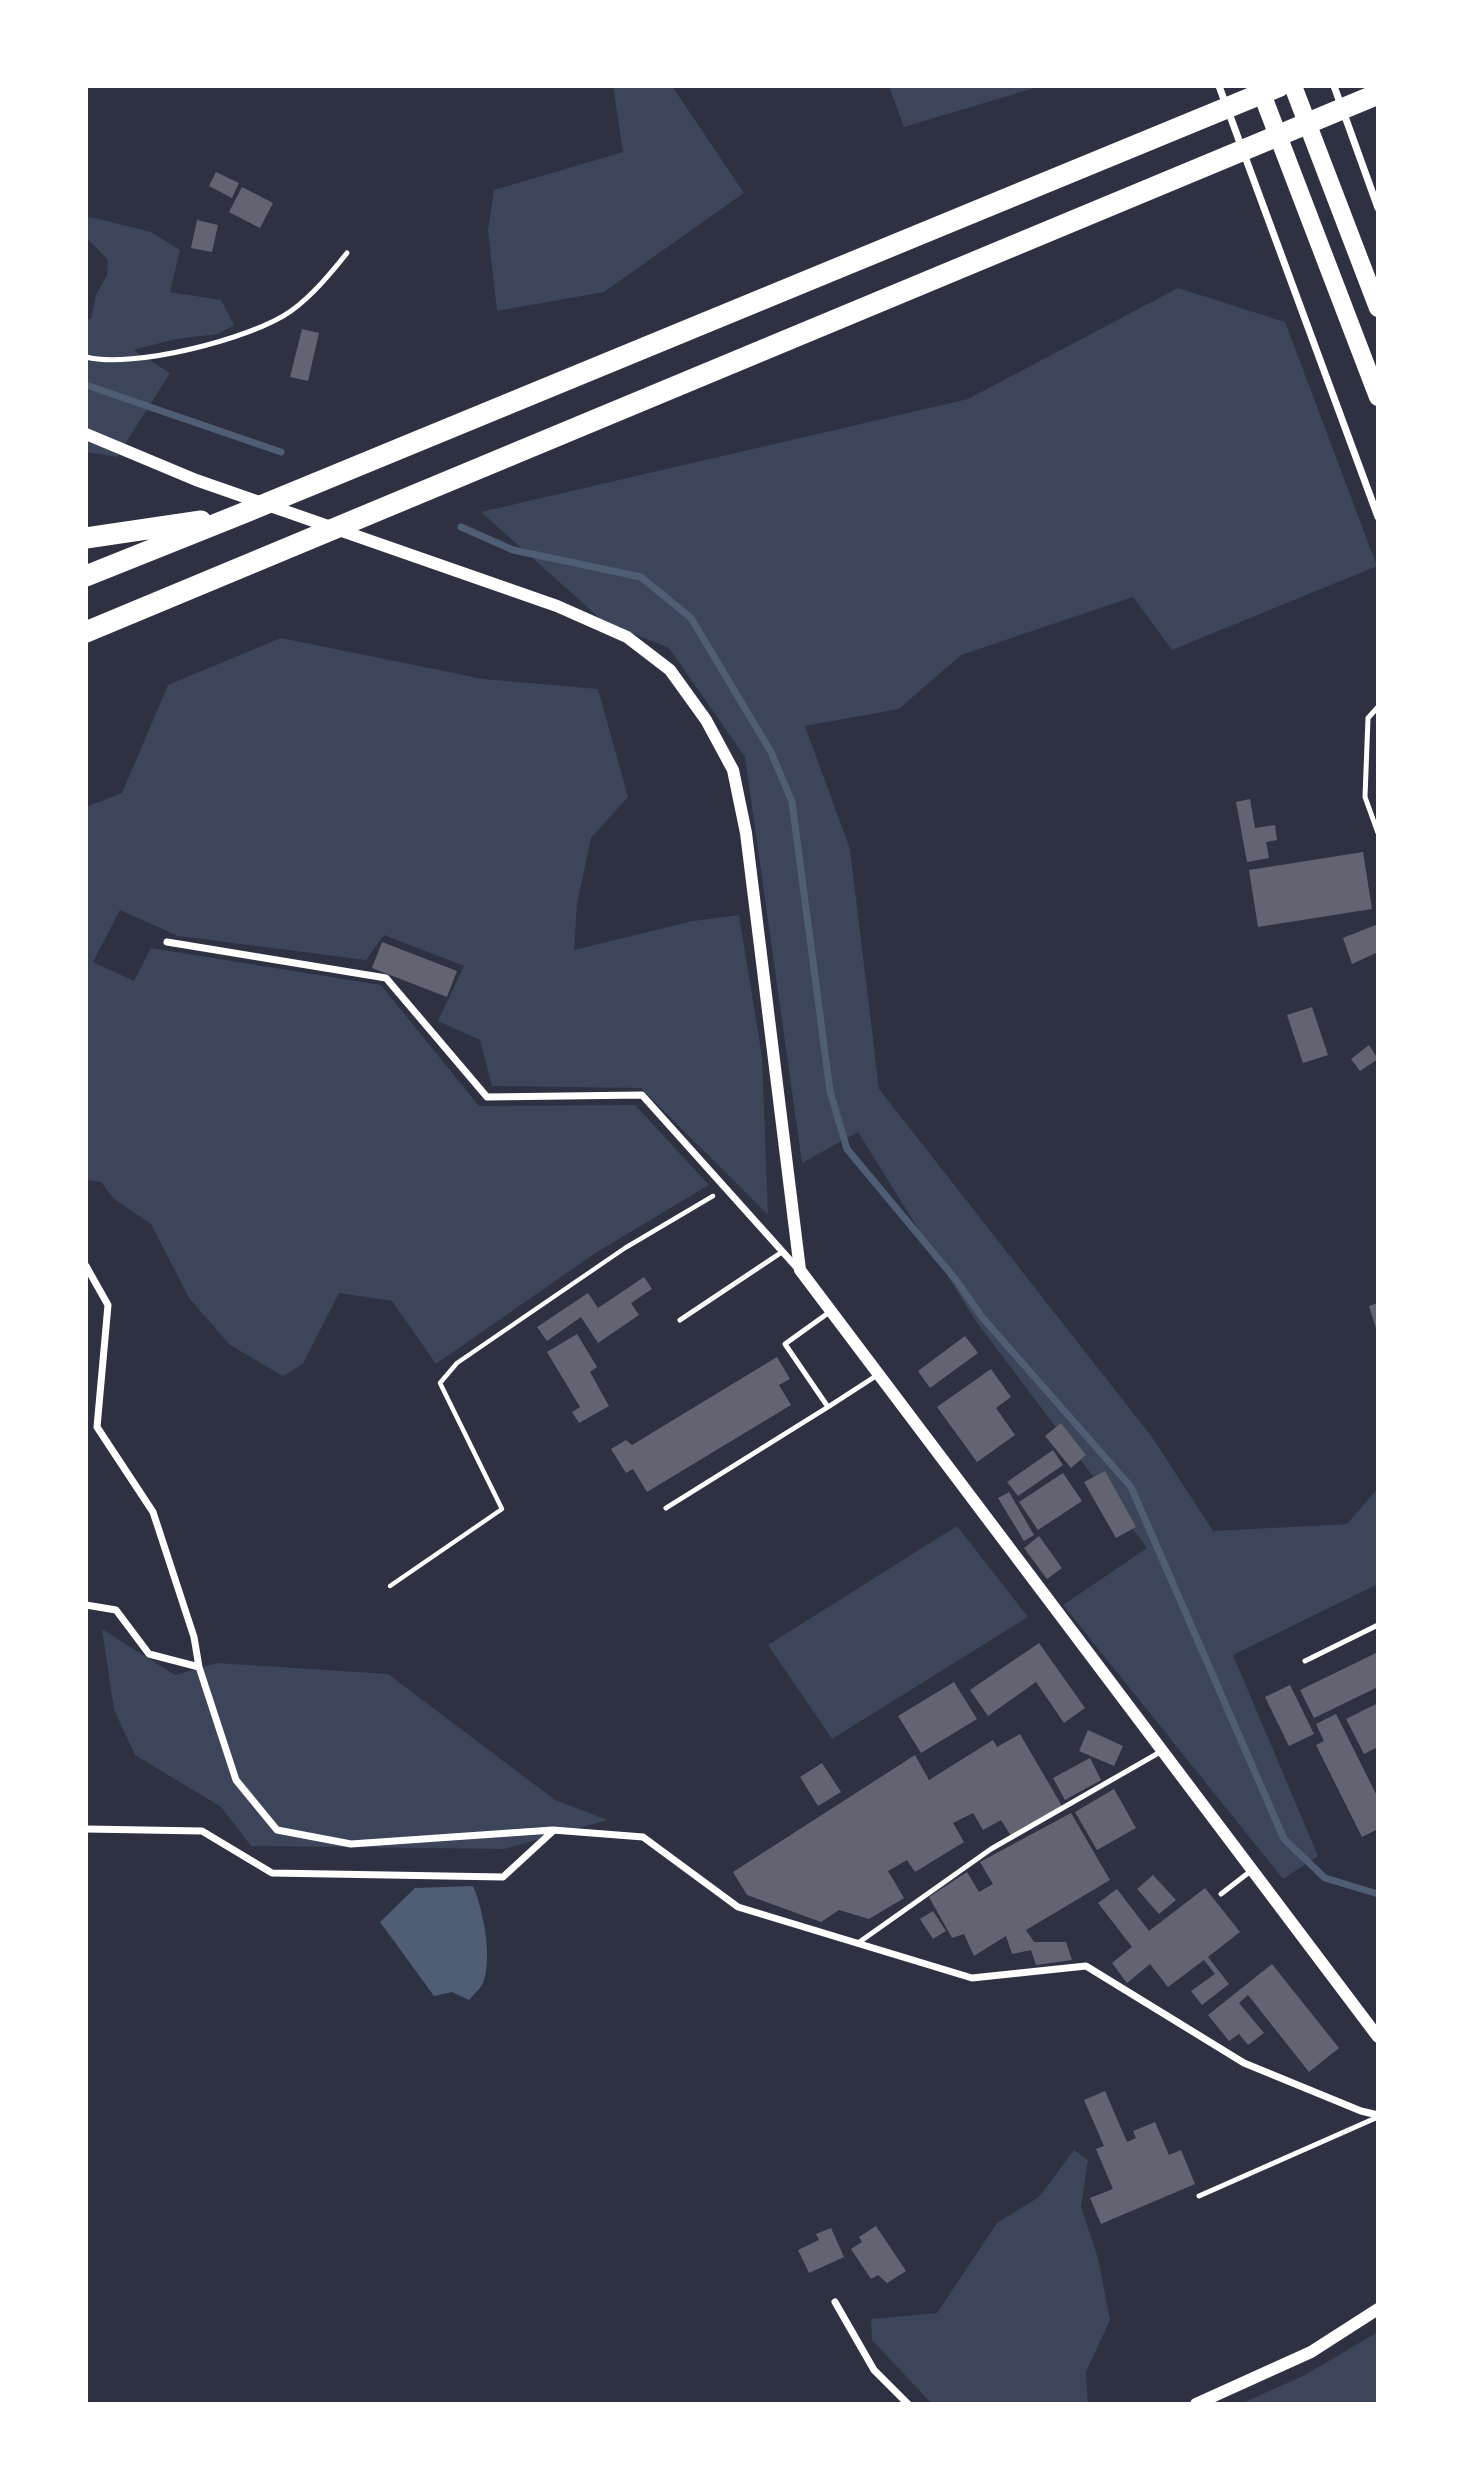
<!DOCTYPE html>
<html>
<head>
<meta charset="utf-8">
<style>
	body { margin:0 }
	#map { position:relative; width:1464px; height:2490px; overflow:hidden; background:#2d3142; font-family:"Open Sans",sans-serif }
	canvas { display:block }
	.frame { position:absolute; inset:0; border:88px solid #fff; pointer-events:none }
</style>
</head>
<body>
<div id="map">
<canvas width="1464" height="2490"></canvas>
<div class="frame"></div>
</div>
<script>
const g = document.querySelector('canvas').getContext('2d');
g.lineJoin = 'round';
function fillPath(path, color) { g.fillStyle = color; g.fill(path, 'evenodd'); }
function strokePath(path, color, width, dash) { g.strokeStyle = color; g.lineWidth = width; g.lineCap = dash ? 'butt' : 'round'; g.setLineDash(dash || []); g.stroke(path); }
fillPath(new Path2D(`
	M 613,86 L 672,86 L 744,193 L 604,292 L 497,311 L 488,230 L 494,190 L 623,152 Z
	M 889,86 L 1041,86 L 904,127 Z
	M 86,216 L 151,232 L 180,250 L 170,292 L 221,300 L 234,325 L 218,334 L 176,339 L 133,350 L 170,373 L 117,457 L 86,452 L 86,319 L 91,319 L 96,295 L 107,275 L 108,260 L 86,237 Z
	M 1178,288 L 1285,322 L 1377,566 L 1172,650 L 1133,597 L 961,655 L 899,709 L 805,726 L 850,849 L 879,1089 L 1152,1437 L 1213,1531 L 1347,1524 L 1378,1488 L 1378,1584 L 1233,1655 L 1318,1856 L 1283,1879 L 1063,1605 L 1147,1548 L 975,1320 L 858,1132 L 802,1163 L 745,757 L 669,648 L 604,622 L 481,512 L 968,399 Z
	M 281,638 L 483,679 L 598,689 L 628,797 L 591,838 L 577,904 L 574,950 L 693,921 L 739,915 L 762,1056 L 768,1215 L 641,1088 L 492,1086 L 480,1040 L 438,1021 L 464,966 L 384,935 L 366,960 L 178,936 L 120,910 L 93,962 L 134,981 L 151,948 L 381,985 L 479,1106 L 635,1105 L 709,1185 L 594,1254 L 436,1364 L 392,1301 L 339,1293 L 303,1364 L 283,1376 L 230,1345 L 189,1298 L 151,1224 L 114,1199 L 101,1182 L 86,1180 L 86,807 L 122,793 L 168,685 Z
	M 957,1526 L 1028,1617 L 832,1739 L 768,1645 Z
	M 102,1629 L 175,1675 L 217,1663 L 388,1674 L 555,1800 L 608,1820 L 504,1849 L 251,1846 L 221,1807 L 135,1755 L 114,1710 Z
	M 1074,2150 L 1088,2160 L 1081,2207 L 1098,2258 L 1110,2320 L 1086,2372 L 1088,2404 L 932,2404 L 872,2340 L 871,2319 L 937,2313 L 997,2223 L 1039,2197 Z
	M 1378,2332 L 1378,2404 L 1240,2404 L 1303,2376 Z`), '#3c4559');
fillPath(new Path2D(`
	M 473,1886 C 483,1909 493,1958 483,1983 C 480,1989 474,1994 469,2000 L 452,1992 L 434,1996 L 380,1922 L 415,1888 Z`), '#4f5d75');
strokePath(new Path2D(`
	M 86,385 L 281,452
	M 461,527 L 513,550 L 641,577 L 691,618 L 771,752 L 792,802 L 830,1091 L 847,1149 L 956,1280 L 982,1317 L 1131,1487 L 1284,1839 L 1325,1878 L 1378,1894`), '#4f5d75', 7);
fillPath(new Path2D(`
	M 216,172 L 239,183 L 232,198 L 209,186 Z
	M 242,187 L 273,203 L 260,228 L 229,212 Z
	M 197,220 L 218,225 L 212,252 L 191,248 Z
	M 302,329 L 319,333 L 308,381 L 290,377 Z
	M 1250,799 L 1255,828 L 1275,825 L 1277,840 L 1266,842 L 1269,858 L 1247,862 L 1236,802 Z
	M 1363,852 L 1372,909 L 1258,927 L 1249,870 Z
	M 1378,924 L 1378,952 L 1352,964 L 1343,938 Z
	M 382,942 L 457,971 L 447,997 L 372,968 Z
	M 1312,1007 L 1328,1055 L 1303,1063 L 1287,1015 Z
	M 1369,1045 L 1378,1059 L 1360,1071 L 1351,1059 Z
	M 644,1277 L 652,1289 L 631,1303 L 639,1315 L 598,1343 L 581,1317 L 547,1341 L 537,1327 L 588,1293 L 598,1308 Z
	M 1378,1303 L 1378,1335 L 1369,1306 Z
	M 577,1334 L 597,1367 L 590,1372 L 609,1406 L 579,1423 L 572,1412 L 580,1407 L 547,1352 Z
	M 965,1336 L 978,1353 L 930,1388 L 918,1371 Z
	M 777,1357 L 790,1379 L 779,1385 L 791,1405 L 647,1492 L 633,1469 L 626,1473 L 611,1449 L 626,1440 L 632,1445 Z
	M 991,1369 L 1011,1397 L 996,1408 L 1015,1435 L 977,1462 L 937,1407 Z
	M 1061,1423 L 1086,1455 L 1071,1468 L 1045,1436 Z
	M 1053,1450 L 1063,1465 L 1018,1496 L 1007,1482 Z
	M 1105,1471 L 1136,1527 L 1116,1538 L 1084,1482 Z
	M 1063,1473 L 1082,1501 L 1038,1530 L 1019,1502 Z
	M 1009,1492 L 1034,1535 L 1024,1541 L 998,1498 Z
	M 1039,1536 L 1062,1568 L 1047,1579 L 1024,1548 Z
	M 1039,1643 L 1085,1708 L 1064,1723 L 1036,1682 L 988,1716 L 970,1690 Z
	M 1378,1652 L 1378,1687 L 1314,1718 L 1300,1690 Z
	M 954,1682 L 977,1719 L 921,1753 L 898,1716 Z
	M 1290,1685 L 1314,1734 L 1289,1746 L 1265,1697 Z
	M 1378,1703 L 1378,1747 L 1364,1754 L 1346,1719 Z
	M 1336,1714 L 1378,1798 L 1378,1829 L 1362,1837 L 1316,1745 L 1324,1741 L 1316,1724 Z
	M 1088,1730 L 1123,1746 L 1114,1766 L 1079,1751 Z
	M 1020,1734 L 1062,1806 L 1011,1836 L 1001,1820 L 983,1830 L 973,1813 L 953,1823 L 964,1842 L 915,1872 L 907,1860 L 888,1871 L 904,1898 L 869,1919 L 839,1910 L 821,1922 L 747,1895 L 733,1872 L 915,1755 L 929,1780 L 993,1740 L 997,1747 Z
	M 1090,1758 L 1101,1780 L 1065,1800 L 1053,1778 Z
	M 822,1763 L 841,1792 L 818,1806 L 800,1777 Z
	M 1114,1789 L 1136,1828 L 1097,1850 L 1075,1812 Z
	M 1071,1813 L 1110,1880 L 1026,1930 L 1034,1942 L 1066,1942 L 1072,1960 L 1036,1965 L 1031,1950 L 1012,1954 L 1006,1936 L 974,1956 L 964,1934 L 952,1938 L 929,1897 L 967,1872 L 979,1892 L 993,1884 L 980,1862 Z
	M 1153,1875 L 1176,1900 L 1159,1914 L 1137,1889 Z
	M 1205,1888 L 1240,1932 L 1208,1957 L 1229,1984 L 1202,2005 L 1191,1991 L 1215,1974 L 1204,1960 L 1168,1987 L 1150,1964 L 1127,1983 L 1112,1963 L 1132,1947 L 1098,1903 L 1117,1889 L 1149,1931 Z
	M 933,1911 L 946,1931 L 933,1939 L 920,1919 Z
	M 1272,1964 L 1339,2048 L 1309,2072 L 1248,1995 L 1239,2003 L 1264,2033 L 1248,2045 L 1239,2034 L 1229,2041 L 1208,2015 Z
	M 1105,2091 L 1127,2142 L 1136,2138 L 1133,2131 L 1155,2122 L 1169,2155 L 1181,2150 L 1195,2184 L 1101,2224 L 1090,2198 L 1113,2189 L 1096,2149 L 1104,2146 L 1084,2100 Z
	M 876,2226 L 906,2271 L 887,2283 L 878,2275 L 871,2279 L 851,2249 L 862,2242 L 859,2237 Z
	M 831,2228 L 844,2257 L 809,2273 L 798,2250 L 819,2240 L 816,2234 Z`), '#626471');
strokePath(new Path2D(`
	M 390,1586 L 502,1509 L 440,1383 L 457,1363 L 625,1248 L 713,1196`), '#fff', 4.5);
strokePath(new Path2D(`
	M 86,357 C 132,369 252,339 291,311 C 312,296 331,273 347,253
	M 1378,707 L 1368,718 L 1365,797 L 1378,833
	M 680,1320 L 782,1252
	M 828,1407 L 879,1374
	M 666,1508 L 828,1407 L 785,1344 L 831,1311
	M 1305,1661 L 1378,1625
	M 1221,1894 L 1252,1870
	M 858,1943 L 991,1849 L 1162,1751
	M 1199,2196 L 1378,2117`), '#fff', 5);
strokePath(new Path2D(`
	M 1219,86 L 1378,517
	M 1334,86 L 1378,208
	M 167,942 L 386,978 L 487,1097 L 642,1095 L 799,1270
	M 86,1266 L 108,1305 L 97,1427 L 153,1512 L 194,1637 L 199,1667 L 236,1780 L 277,1830 L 351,1844 L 553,1830 L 643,1837 L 738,1907 L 972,1978 L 1086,1966 L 1244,2063 L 1361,2111 L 1378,2115
	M 86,1605 L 116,1610 L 149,1654 L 199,1667
	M 86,1829 L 202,1831 L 272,1873 L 503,1877 L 553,1831
	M 835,2302 L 874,2370 L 908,2404`), '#fff', 7);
strokePath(new Path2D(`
	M 86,434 L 196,480 L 557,606 L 627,637 L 670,670 L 706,720 L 733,770 L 746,833 L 800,1270 L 1378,2037
	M 1196,2404 L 1311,2352 L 1378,2309`), '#fff', 12);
strokePath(new Path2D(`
	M 1259,86 L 1378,397
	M 1293,86 L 1378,308`), '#fff', 18);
strokePath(new Path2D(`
	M 86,538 L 201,521
	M 86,576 L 241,514 L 1280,86
	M 86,632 L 1378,94`), '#fff', 21);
</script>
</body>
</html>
